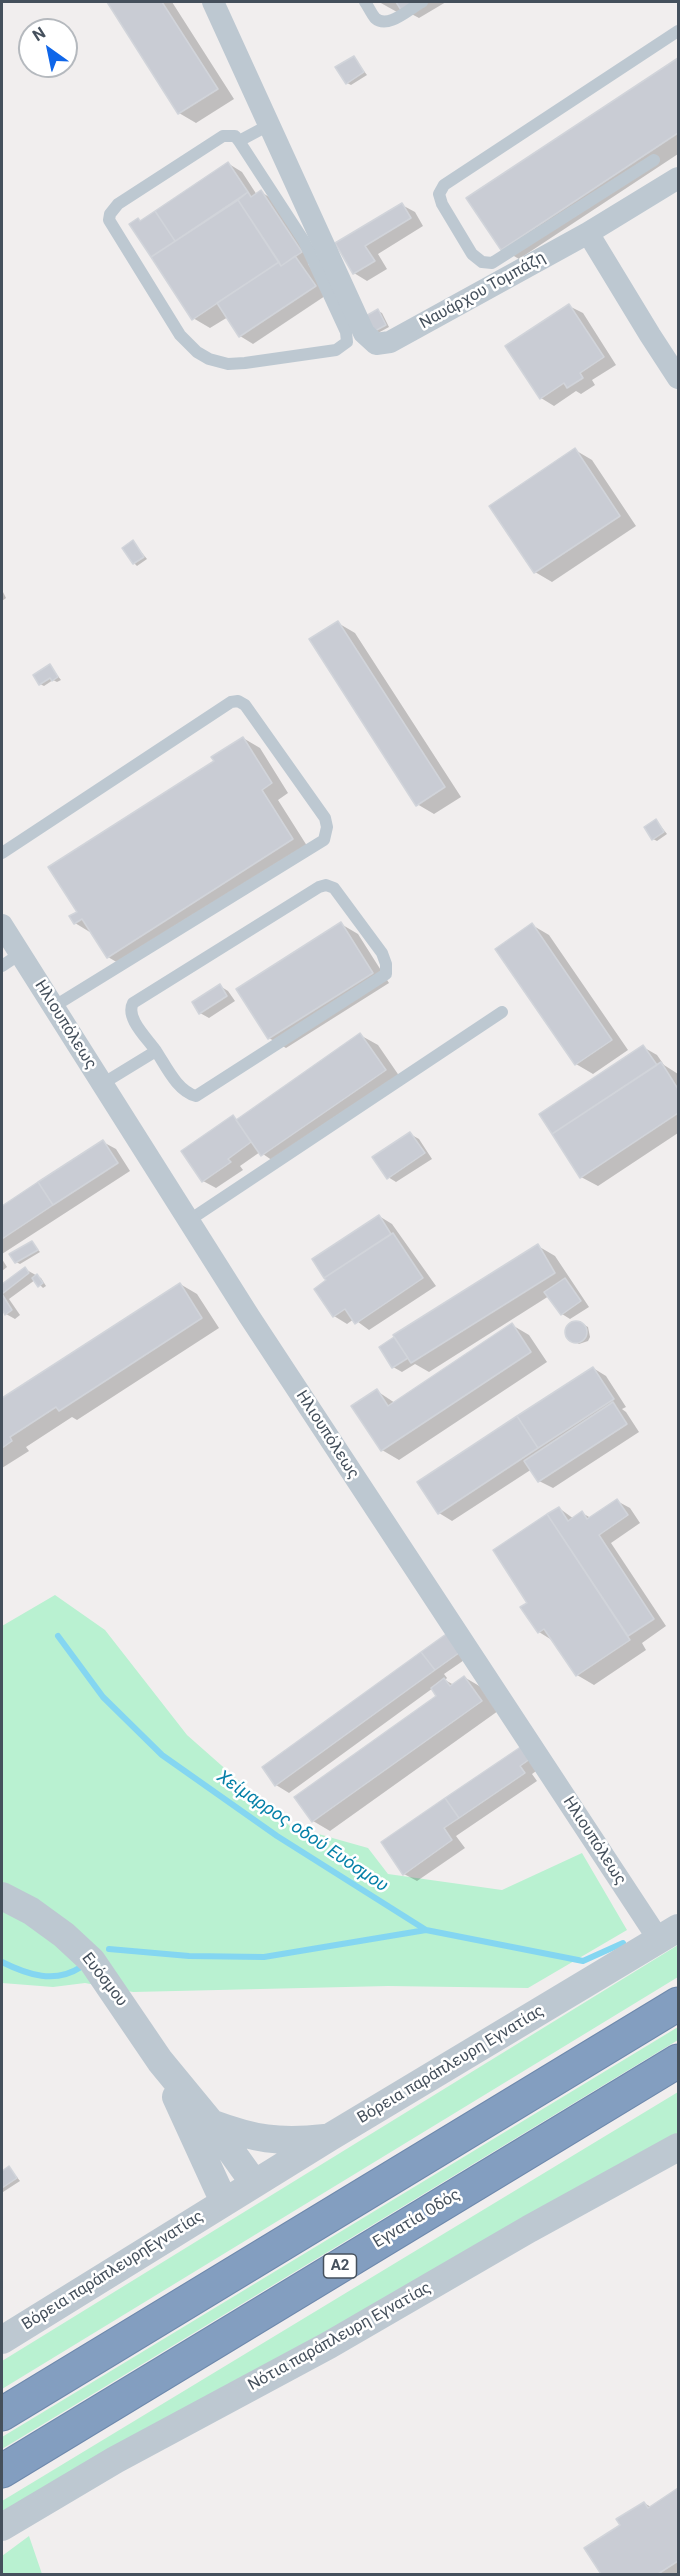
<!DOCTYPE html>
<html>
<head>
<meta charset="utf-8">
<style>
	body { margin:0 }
	#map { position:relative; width:680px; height:2576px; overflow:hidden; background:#f1eeee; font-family:Roboto,sans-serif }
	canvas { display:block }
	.frame { position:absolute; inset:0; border:3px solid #45505c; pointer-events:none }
	.north { position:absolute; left:18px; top:18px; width:60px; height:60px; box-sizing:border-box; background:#fff; border:2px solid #b5b9be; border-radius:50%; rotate:327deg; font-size:16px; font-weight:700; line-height:24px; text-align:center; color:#45505c }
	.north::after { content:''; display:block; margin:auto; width:21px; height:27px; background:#0f66e9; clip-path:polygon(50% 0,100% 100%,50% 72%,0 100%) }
</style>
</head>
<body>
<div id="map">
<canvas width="680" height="2576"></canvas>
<div class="frame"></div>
<div class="north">N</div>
</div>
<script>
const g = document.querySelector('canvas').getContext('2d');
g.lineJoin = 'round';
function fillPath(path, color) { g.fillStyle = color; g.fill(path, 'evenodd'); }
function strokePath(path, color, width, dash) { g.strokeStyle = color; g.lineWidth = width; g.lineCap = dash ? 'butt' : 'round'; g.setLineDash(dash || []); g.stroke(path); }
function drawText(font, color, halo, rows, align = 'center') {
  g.font = font + ' Roboto,sans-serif'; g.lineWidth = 5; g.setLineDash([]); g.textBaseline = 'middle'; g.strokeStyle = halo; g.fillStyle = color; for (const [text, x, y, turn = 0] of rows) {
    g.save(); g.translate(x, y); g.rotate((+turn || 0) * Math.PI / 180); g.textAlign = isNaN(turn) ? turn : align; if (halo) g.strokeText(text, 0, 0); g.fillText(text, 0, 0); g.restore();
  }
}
fillPath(new Path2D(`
	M 55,1595 L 105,1630 L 187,1735 L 290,1826 L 368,1848 L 388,1874 L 502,1890 L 582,1853 L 627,1930 L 528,1988 L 388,1986 L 133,1992 L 85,1983 L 53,1987 L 2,1983 L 2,1626 Z
	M 678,1945 L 678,1977 L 2,2389 L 2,2361 Z
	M 678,2027 L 678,2040 L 2,2449 L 2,2437 Z
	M 678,2092 L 678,2133 L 2,2524 L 2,2501 Z
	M 29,2536 L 42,2574 L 2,2574 L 2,2556 Z`), '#b9f1d1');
fillPath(new Path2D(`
	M 108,2 L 172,2 L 234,99 L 196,123 L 179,113 Z
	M 379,2 L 446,2 L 419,18 L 402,9 L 397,12 Z
	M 354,58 L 367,75 L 351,85 L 347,83 Z
	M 678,60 L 678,154 L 519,259 L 502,249 L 468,198 Z
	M 229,164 L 242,172 L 257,195 L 261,192 L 274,200 L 314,260 L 308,264 L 328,294 L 253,344 L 240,336 L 228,317 L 210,328 L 193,318 L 131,225 L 138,220 L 141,221 Z
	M 402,205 L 415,212 L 423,226 L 378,254 L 387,269 L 367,281 L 354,273 L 337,244 Z
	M 569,306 L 583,313 L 616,365 L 592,380 L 595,385 L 581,394 L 576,391 L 554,406 L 541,398 Z
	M 378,311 L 382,313 L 389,327 L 378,333 L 367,318 Z
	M 575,450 L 592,460 L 636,526 L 552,582 L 535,572 Z
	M 133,542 L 147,559 L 137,566 L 134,563 Z
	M 2,590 L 6,598 L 2,601 Z
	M 338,623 L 355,633 L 461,797 L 434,814 L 417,804 Z
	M 50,666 L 61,680 L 57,682 L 53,680 L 44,686 L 40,684 Z
	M 243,738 L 260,748 L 288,793 L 278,800 L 309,849 L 125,967 L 108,957 L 93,934 L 75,923 L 71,917 L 79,912 L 216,762 Z
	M 656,820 L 667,834 L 657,841 L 653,839 Z
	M 341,924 L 358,934 L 389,983 L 286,1048 L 269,1038 Z
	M 532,925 L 549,935 L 628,1050 L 593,1074 L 576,1064 Z
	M 220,986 L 228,991 L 235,1001 L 209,1018 L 200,1013 Z
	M 360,1035 L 378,1045 L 402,1080 L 279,1165 L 260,1152 L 240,1166 L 243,1170 L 216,1188 L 203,1181 L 233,1117 L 238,1120 Z
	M 643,1047 L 657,1055 L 664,1065 L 678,1074 L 678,1133 L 598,1186 L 581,1177 Z
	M 410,1134 L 419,1139 L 432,1159 L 396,1182 L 388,1177 Z
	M 103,1142 L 116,1149 L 130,1171 L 2,1254 L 2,1208 Z
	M 379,1216 L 392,1224 L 436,1286 L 369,1330 L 354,1319 L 347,1324 L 334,1316 L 316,1289 L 328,1281 L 314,1259 Z
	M 32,1243 L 40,1252 L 20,1264 L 16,1262 Z
	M 538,1246 L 555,1256 L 589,1307 L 570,1319 L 562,1314 L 549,1296 L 429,1372 L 415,1364 L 402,1372 L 393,1367 L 394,1339 L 399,1341 Z
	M 2,1259 L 7,1267 L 2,1271 Z
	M 25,1269 L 41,1278 L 46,1286 L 43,1288 L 35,1280 L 9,1299 L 20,1315 L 15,1319 L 6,1314 L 2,1307 L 2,1285 Z
	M 180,1284 L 197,1294 L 219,1328 L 77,1420 L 72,1417 L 26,1447 L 29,1451 L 2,1468 L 2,1400 Z
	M 579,1322 L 588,1327 L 590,1337 L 588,1341 L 579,1344 L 570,1339 L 567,1329 L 569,1325 Z
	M 512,1325 L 529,1335 L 547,1362 L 399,1460 L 382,1450 L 377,1391 L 395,1403 Z
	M 593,1368 L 606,1376 L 626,1407 L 622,1409 L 626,1412 L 639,1432 L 553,1488 L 539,1481 L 532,1469 L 452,1521 L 439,1513 Z
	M 617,1501 L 630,1508 L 640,1523 L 611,1543 L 666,1626 L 642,1643 L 646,1650 L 594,1685 L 577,1675 L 555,1642 L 539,1632 L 529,1603 L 495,1551 L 559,1508 L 574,1519 L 582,1513 L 591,1518 Z
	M 458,1639 L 470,1656 L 444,1674 L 447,1678 L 445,1680 L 454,1685 L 464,1677 L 481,1687 L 498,1711 L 330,1831 L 313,1821 L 438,1696 L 433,1688 L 289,1793 L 276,1785 Z
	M 525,1746 L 546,1764 L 532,1774 L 537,1781 L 456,1836 L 465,1848 L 417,1881 L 404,1874 L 383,1843 Z
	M 9,2167 L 20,2181 L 3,2192 L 2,2173 Z
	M 678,2490 L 678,2574 L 603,2574 L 586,2548 L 622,2526 L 644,2503 L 651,2507 Z`), '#0003');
strokePath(new Path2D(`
	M 58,1636 L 103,1697 L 162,1755 L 277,1836 L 426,1930 L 583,1961 L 623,1943
	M 109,1949 L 189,1956 L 264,1957 L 426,1930
	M 2,1962 C 28,1975 55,1984 81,1967`), '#84d6f1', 6);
const building = new Path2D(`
	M 107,2 L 162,2 L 218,89 L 178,114 Z
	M 396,2 L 414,2 L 401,10 Z
	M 354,56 L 364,72 L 346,84 L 335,67 Z
	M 678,58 L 678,133 L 501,250 L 466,198 Z
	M 228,162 L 248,192 L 175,241 L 155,211 Z
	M 261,190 L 302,252 L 281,266 L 238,200 L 248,192 L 251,197 Z
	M 238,200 L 279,262 L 192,320 L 151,257 Z
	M 402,203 L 411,218 L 365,246 L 375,261 L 353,274 L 335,243 Z
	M 155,211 L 175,241 L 151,257 L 129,224 L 138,218 L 140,221 Z
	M 295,256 L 316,286 L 239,337 L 217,303 L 279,262 L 281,266 Z
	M 569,304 L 604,357 L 580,373 L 583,378 L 567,388 L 564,383 L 540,399 L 505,346 Z
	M 378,309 L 386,325 L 373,332 L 364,317 Z
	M 575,448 L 620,516 L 534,573 L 489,506 Z
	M 133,540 L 144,557 L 133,564 L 122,548 Z
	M 338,621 L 445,787 L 416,806 L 309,639 Z
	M 50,664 L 58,677 L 52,681 L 50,678 L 39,685 L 33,675 Z
	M 243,737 L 272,783 L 262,790 L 293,839 L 107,958 L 82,919 L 74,924 L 69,916 L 77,912 L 48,867 L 214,761 L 211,757 Z
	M 656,819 L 664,832 L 652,840 L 644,827 Z
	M 341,922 L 373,973 L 268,1039 L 236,989 Z
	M 532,923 L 612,1040 L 575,1065 L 495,949 Z
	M 220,984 L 227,996 L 199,1014 L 192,1002 Z
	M 360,1033 L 386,1070 L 261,1156 L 236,1120 Z
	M 643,1045 L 657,1065 L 552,1134 L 539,1114 Z
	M 661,1062 L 678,1089 L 678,1113 L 580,1178 L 552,1134 Z
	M 233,1115 L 251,1142 L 228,1159 L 231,1162 L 202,1182 L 181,1151 Z
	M 410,1132 L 425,1153 L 387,1179 L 372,1157 Z
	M 103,1140 L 118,1163 L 53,1205 L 38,1182 Z
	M 38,1182 L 53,1205 L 2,1239 L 2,1206 Z
	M 379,1215 L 391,1234 L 324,1278 L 312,1259 Z
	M 393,1233 L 423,1278 L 355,1324 L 345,1309 L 333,1317 L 314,1289 L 326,1280 L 324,1278 Z
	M 32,1241 L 38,1250 L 15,1263 L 9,1254 Z
	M 538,1244 L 555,1273 L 411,1363 L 393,1335 Z
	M 25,1267 L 29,1273 L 2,1294 L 2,1284 Z
	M 37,1274 L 43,1283 L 38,1287 L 32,1278 Z
	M 565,1278 L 581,1301 L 561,1315 L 544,1292 Z
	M 180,1283 L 202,1318 L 59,1411 L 56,1407 L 10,1437 L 12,1441 L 2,1448 L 2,1398 Z
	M 2,1294 L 12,1310 L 5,1315 L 2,1309 Z
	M565 1332a11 11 0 1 1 22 0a11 11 0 1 1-22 0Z
	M 512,1323 L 531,1352 L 381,1451 L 351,1406 L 377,1389 L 388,1406 Z
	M 394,1337 L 408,1358 L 392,1368 L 379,1347 Z
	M 593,1367 L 614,1399 L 538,1448 L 517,1416 Z
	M 613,1402 L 627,1424 L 538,1482 L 524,1461 Z
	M 517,1416 L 538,1448 L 438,1514 L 417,1482 Z
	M 617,1499 L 628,1515 L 599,1535 L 654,1619 L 628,1636 L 547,1514 L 559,1507 L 568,1521 L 582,1511 L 587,1519 Z
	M 547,1514 L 630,1640 L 576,1676 L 544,1629 L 538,1633 L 520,1607 L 527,1603 L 493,1550 Z
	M 449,1632 L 463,1650 L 435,1670 L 421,1652 Z
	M 421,1652 L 435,1670 L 275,1786 L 262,1767 Z
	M 464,1676 L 482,1701 L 312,1822 L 294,1797 L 436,1696 L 431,1688 L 444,1678 L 450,1686 Z
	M 525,1744 L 534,1756 L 520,1766 L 525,1773 L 459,1818 L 445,1798 Z
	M 445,1798 L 459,1818 L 444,1828 L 452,1840 L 403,1875 L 381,1842 Z
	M 9,2166 L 17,2178 L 2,2188 L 2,2171 Z
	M 678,2488 L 678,2561 L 658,2574 L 601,2574 L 584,2548 L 620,2525 L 616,2519 L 644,2502 L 648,2508 Z`);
fillPath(building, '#c9ccd4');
strokePath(building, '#d1d4da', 1.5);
const motorway = new Path2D(`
	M 2,2414 L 678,2004
	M 2,2471 L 678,2061`);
strokePath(motorway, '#6e89ac', 35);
strokePath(new Path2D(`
	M 365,2 C 368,6 371,13 375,18 C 388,30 410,8 422,2
	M 239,141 L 235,136 L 223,136 L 118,204 L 110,214 L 109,220 L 180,335 L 197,352 L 209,359 L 228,364 L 245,363 L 336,350 L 347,342 L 346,332 L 304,241 L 239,141 L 269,125
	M 654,160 L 492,263 L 482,262 L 472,254 L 442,204 L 439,194 L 444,185 L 678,31
	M 2,853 L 231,702 L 238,701 L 245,705 L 325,818 L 327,827 L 324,840 L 53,1007
	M 2,966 L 20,954
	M 102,1084 L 156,1051 C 147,1038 125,1018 133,1003 L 319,887 L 326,885 L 334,888 L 382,953 L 386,964 L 386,974 L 196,1096 C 177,1091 166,1066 156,1051
	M 188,1221 L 502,1012`), '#bdc8d1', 12);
strokePath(new Path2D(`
	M 213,2 L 364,333 L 376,344 L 390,342 L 588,233 L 678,178
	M 588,233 L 650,335 L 678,378
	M 2,925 L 249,1316 L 659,1940`), '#bdc8d1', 22);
strokePath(new Path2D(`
	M 2,1896 L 31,1911 L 64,1935 L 92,1961 L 160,2061 L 211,2123 L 254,2183
	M 176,2097 L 224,2202
	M 211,2123 C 254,2139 278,2143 325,2138
	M 2,2340 L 330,2137 L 678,1928
	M 2,2527 L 115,2460 L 329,2345 L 529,2229 L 678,2147`), '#bdc8d1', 28);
strokePath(motorway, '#839ec0', 33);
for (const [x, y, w] of [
	[340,2266,33]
]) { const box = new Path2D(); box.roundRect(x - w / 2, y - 12, w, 24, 4.5); g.fillStyle = '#fff'; g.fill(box); strokePath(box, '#45505c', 1.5); }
drawText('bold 15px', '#45505c', null, [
	["Α2",340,2266]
]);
drawText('16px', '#45505c', '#fff', [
	["Ναυάρχου Τομπάζη",483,291,-29],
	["Ηλιουπόλεως",65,1025,58],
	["Ηλιουπόλεως",327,1435,57],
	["Ηλιουπόλεως",594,1841,57],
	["Ευόσμου",104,1980,52],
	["Βόρεια παράπλευρη Εγνατίας",451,2065,-31],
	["Εγνατία Οδός",417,2219,-31],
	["Βόρεια παράπλευρηΕγνατίας",113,2271,-32],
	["Νότια παράπλευρη Εγνατίας",340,2337,-29]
]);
drawText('italic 18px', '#0580a8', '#fff', [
	["Χείμαρρος οδού Ευόσμου",302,1832,34]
]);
</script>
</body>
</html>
